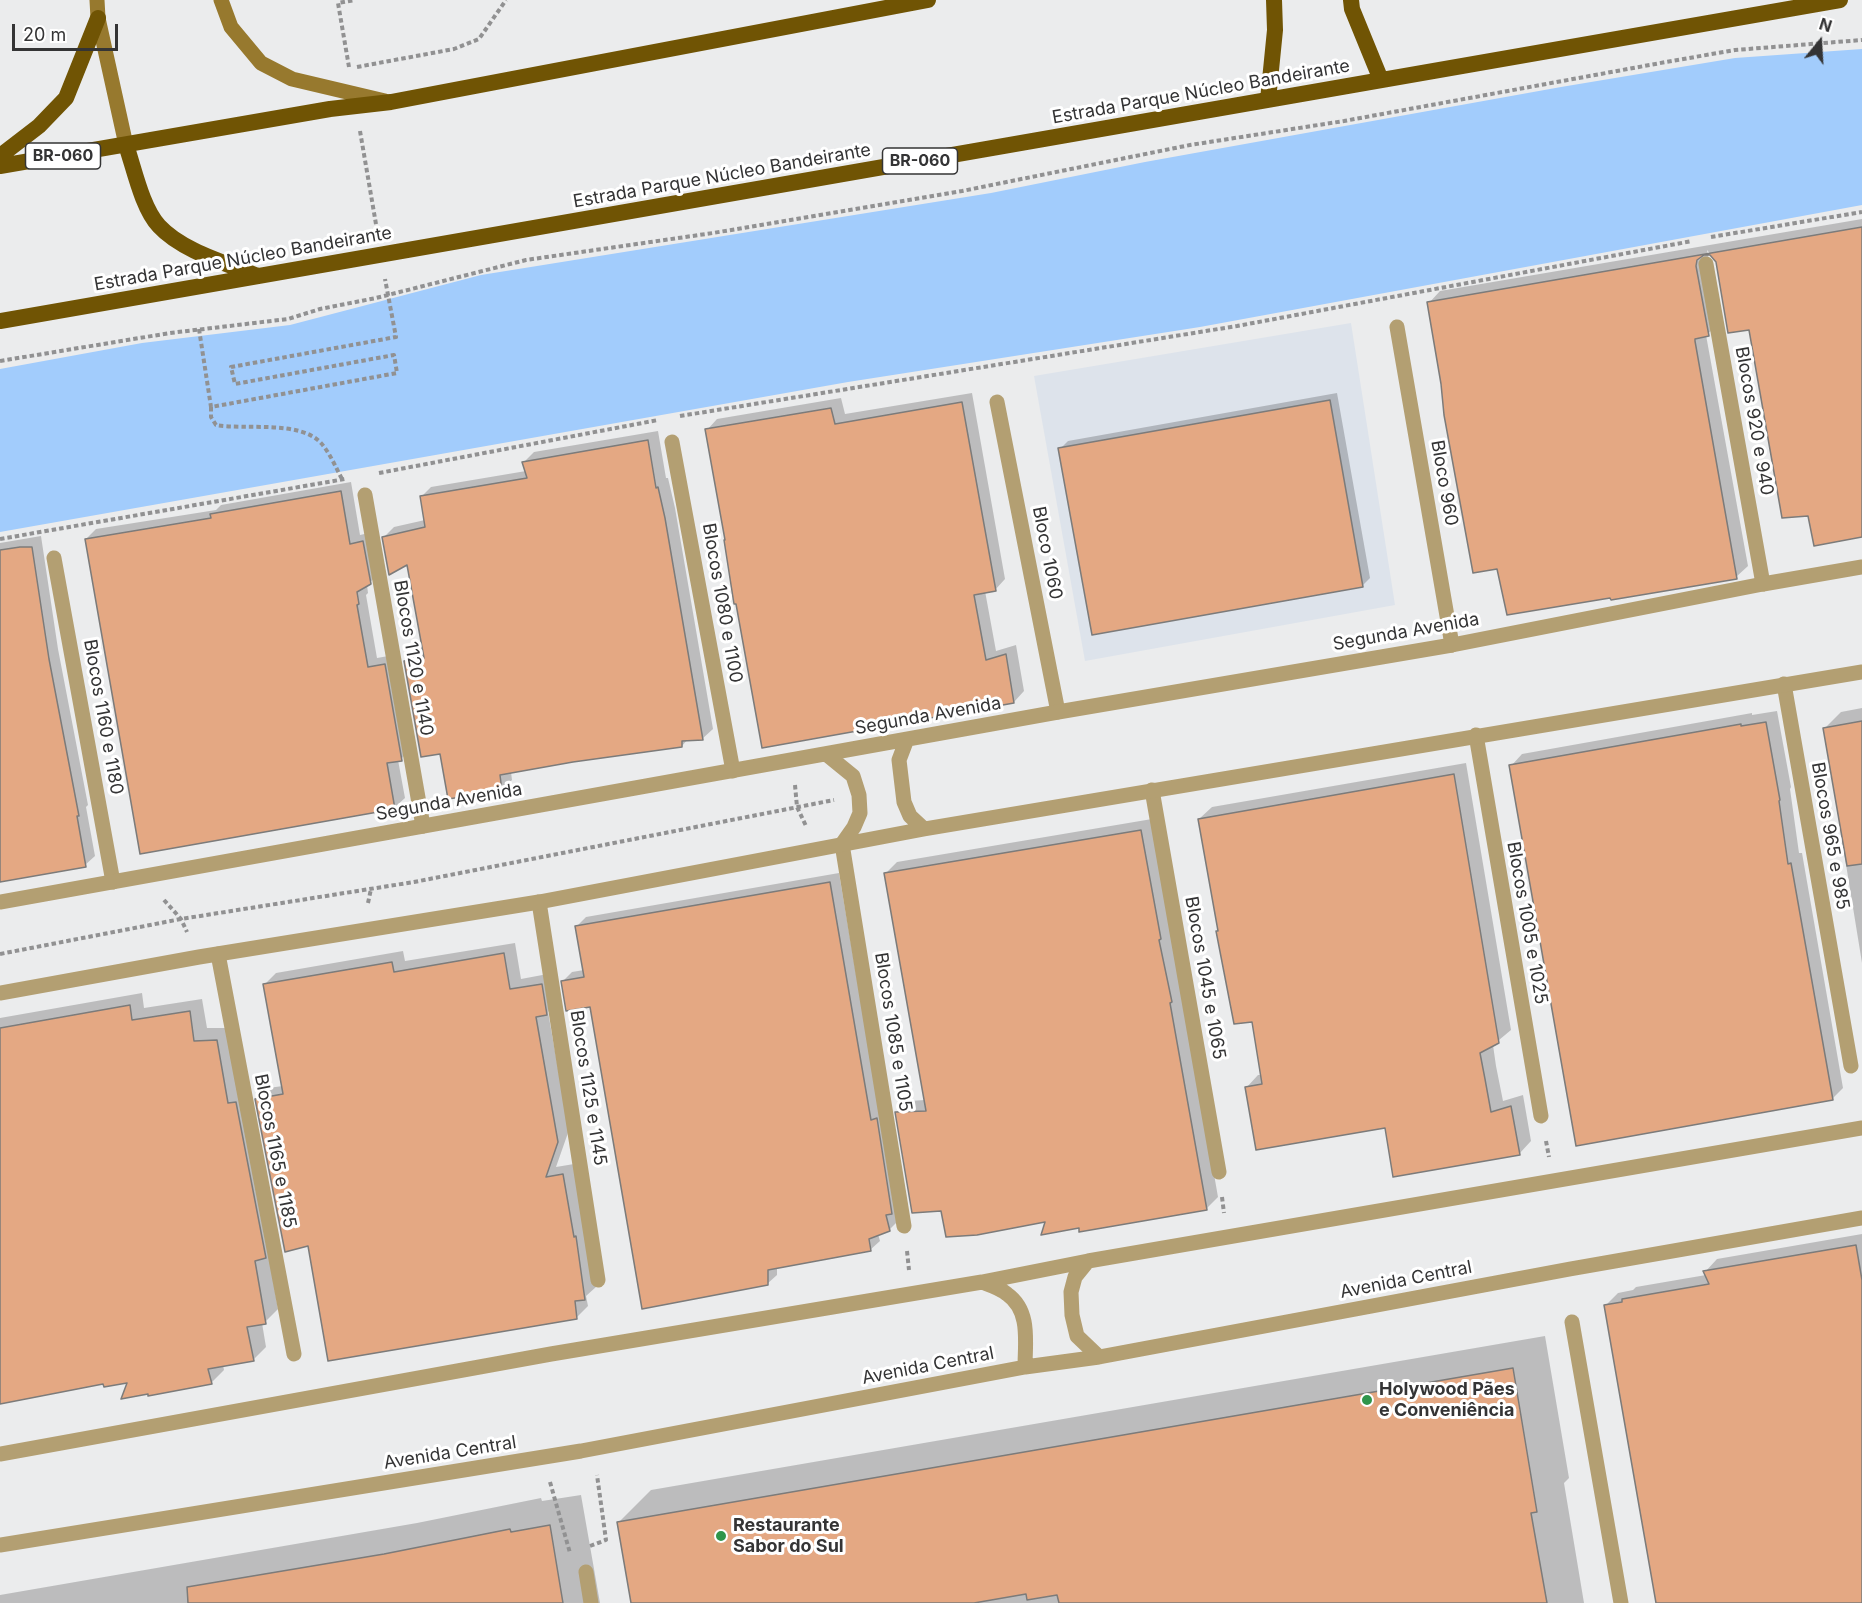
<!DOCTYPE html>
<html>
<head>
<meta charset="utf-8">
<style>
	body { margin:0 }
	#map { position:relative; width:1862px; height:1603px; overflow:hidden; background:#ebeced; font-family:Inter,sans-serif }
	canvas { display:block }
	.north { position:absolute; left:1790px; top:12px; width:60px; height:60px; -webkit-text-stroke:4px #fff; paint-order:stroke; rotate:18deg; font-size:16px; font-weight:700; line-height:24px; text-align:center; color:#343435 }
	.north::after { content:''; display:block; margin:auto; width:21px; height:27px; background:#343435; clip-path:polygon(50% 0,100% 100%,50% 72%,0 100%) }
	.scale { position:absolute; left:12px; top:24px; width:106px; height:27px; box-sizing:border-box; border:3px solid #343435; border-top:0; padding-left:8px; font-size:18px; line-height:21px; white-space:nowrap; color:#343435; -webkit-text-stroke:4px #fff; paint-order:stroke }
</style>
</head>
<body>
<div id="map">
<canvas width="1862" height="1603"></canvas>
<div class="north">N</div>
<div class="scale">20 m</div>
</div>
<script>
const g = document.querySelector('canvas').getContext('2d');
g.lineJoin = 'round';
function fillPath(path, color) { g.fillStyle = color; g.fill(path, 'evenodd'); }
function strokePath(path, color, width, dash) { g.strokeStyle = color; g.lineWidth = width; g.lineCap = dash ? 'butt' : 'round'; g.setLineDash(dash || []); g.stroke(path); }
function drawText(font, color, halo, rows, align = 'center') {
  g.font = font + ' Inter,sans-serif'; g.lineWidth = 6; g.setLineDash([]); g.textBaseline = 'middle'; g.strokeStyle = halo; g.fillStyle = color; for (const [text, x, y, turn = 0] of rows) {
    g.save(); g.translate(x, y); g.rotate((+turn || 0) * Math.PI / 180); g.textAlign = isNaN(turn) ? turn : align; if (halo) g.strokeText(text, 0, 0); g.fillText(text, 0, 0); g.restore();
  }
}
fillPath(new Path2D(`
	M 1351,323 L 1395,605 L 1085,661 L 1034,376 Z`), '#dde3eb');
fillPath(new Path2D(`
	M 1862,49 L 1862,205 L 1200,327 L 848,382 L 0,532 L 0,369 L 142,343 L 290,325 L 481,275 L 991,193 L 1145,162 L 1561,87 L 1735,58 Z`), '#a2ccfc');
fillPath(new Path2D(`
	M 1862,219 L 1862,536 L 1809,515 L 1750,328 L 1717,262 L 1707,250 L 1720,324 L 1706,335 L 1748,566 L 1736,577 L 1611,596 L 1499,568 L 1442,384 L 1429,303 L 1440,291 Z
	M 972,393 L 1005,579 L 995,590 L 985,591 L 996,651 L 1016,645 L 1024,691 L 1014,702 L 707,430 L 717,419 L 841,398 L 845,414 Z
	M 1337,393 L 1370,578 L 1362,586 L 1060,449 L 1068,441 Z
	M 658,431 L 666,478 L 668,478 L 675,508 L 713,729 L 702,739 L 688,739 L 682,746 L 573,761 L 511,772 L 512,780 L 502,790 L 441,752 L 406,662 L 416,652 L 424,650 L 408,563 L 384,537 L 394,527 L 425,520 L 421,497 L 431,487 L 526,471 L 524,462 L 534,452 Z
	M 351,482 L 360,535 L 373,532 L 380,573 L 367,585 L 368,593 L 366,595 L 377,658 L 394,655 L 411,749 L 401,759 L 398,760 L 405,798 L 395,807 L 142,852 L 86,539 L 96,529 L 216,510 L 221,505 Z
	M 41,536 L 58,649 L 88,805 L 86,807 L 95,856 L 85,865 L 0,879 L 0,543 Z
	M 1862,708 L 1862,963 L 1824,729 L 1841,712 Z
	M 1777,711 L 1791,787 L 1790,789 L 1799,853 L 1802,853 L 1843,1088 L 1832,1099 L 1511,766 L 1522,754 L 1752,713 L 1752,715 Z
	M 1466,763 L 1511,1030 L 1493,1045 L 1496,1066 L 1503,1101 L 1523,1095 L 1531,1141 L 1519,1154 L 1386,1126 L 1246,1088 L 1258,1075 L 1262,1075 L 1253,1020 L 1199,819 L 1212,807 Z
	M 1152,819 L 1218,1197 L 1206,1209 L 1080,1226 L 942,1209 L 897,1113 L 909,1101 L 925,1100 L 885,874 L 897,862 Z
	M 839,873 L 898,1221 L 889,1230 L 878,1234 L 880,1241 L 870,1250 L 777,1267 L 777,1275 L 767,1284 L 591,1005 L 563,981 L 572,972 L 584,970 L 577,926 L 586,917 Z
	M 515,943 L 521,979 L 553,973 L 557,1002 L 548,1012 L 569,1130 L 556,1167 L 574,1164 L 596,1287 L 586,1296 L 588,1306 L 577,1317 L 309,1244 L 257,1099 L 268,1088 L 283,1086 L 265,984 L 276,973 L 403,951 L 405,961 Z
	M 142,993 L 144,1008 L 202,999 L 207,1028 L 230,1028 L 278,1309 L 265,1322 L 262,1323 L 266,1347 L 253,1360 L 223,1365 L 224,1370 L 211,1383 L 104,1382 L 0,1402 L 0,1018 Z
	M 1862,1234 L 1862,1603 L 1662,1603 L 1606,1305 L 1618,1293 L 1633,1290 L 1636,1287 L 1706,1275 L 1705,1272 L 1717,1259 Z
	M 1545,1336 L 1569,1478 L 1564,1483 L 1584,1603 L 632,1603 L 618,1523 L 651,1490 Z
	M 581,1495 L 600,1603 L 0,1603 L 0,1595 L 417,1523 L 541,1498 L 542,1501 Z`), '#0003');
const building = new Path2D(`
	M 1862,227 L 1862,537 L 1814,546 L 1808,516 L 1782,518 L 1749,330 L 1728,333 L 1716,262 L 1710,255 L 1704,255 L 1697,260 L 1696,266 L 1709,336 L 1695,339 L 1695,341 L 1737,579 L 1611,600 L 1610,598 L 1507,615 L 1497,569 L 1473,573 L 1444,415 L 1441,384 L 1427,302 Z
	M 1330,400 L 1363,587 L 1092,635 L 1058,448 Z
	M 962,402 L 996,591 L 974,595 L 986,660 L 1006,654 L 1014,703 L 762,748 L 736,604 L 734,604 L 724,540 L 725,540 L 705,429 L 831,408 L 835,424 Z
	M 648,440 L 656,488 L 658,487 L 665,518 L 703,740 L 682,741 L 682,747 L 573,762 L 500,775 L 502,791 L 448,799 L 440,754 L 421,757 L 404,661 L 424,658 L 407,565 L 389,575 L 382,537 L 425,527 L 420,496 L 527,478 L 522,462 Z
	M 341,491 L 350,544 L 363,541 L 371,584 L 357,592 L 359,604 L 357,605 L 368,667 L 385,664 L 402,761 L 387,763 L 395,809 L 140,854 L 85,539 L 211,518 L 210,514 Z
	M 20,547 L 32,547 L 49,659 L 79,816 L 77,816 L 86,867 L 0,882 L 0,550 Z
	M 1862,721 L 1862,864 L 1847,866 L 1823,728 Z
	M 1766,722 L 1780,800 L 1779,801 L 1788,864 L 1791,863 L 1833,1100 L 1576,1146 L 1509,765 L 1741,724 L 1741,726 Z
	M 1454,774 L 1499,1043 L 1480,1053 L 1485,1079 L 1491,1112 L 1511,1106 L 1520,1155 L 1393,1177 L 1385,1128 L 1256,1150 L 1245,1087 L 1262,1084 L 1252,1022 L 1234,1024 L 1216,931 L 1218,931 L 1198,819 Z
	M 1141,830 L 1161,939 L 1159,940 L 1172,1002 L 1170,1003 L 1207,1210 L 1079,1232 L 1079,1228 L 1041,1235 L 1045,1222 L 977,1235 L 946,1237 L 941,1211 L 912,1213 L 895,1112 L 926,1111 L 884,873 Z
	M 830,882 L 871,1120 L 877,1118 L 892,1214 L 886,1215 L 890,1231 L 869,1239 L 871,1251 L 768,1270 L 768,1285 L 642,1309 L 590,1007 L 566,1011 L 561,981 L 584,977 L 575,926 Z
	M 504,953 L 510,989 L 542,984 L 547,1015 L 536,1017 L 558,1142 L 546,1177 L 563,1174 L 574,1237 L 576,1236 L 585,1300 L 575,1301 L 577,1319 L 328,1361 L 308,1246 L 285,1252 L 255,1099 L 283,1094 L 263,984 L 392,962 L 394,972 Z
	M 130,1005 L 132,1020 L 190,1011 L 194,1041 L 217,1040 L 228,1103 L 236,1102 L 266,1258 L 255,1261 L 266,1324 L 247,1327 L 254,1361 L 208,1369 L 212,1384 L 148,1396 L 148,1394 L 121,1399 L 127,1383 L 104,1387 L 103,1384 L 0,1404 L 0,1028 Z
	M 1856,1245 L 1862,1280 L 1862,1603 L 1656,1603 L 1604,1305 L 1622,1302 L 1622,1299 L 1709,1284 L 1703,1271 Z
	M 1513,1368 L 1537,1512 L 1531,1513 L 1547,1603 L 1059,1603 L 1057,1595 L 1027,1600 L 1026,1594 L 974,1603 L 631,1603 L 617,1522 Z
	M 550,1525 L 563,1603 L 188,1603 L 187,1587 L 384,1554 L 510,1529 L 511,1532 Z`);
fillPath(building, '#e4a883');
strokePath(building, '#7c7b7a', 1.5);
strokePath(new Path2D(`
	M 349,67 L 338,3 L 355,0
	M 357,67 L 454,49 L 479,39 L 506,0
	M 360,131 L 377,230
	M 1711,237 L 1862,212
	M 199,329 L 211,407 L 397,373 L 394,355 L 235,384 L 231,367 L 396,337 L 385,279
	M 0,361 L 170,333 L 288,319 L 320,309 L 376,298 L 526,260 L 713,233 L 962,191 L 1190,145 L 1344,121 L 1666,62 L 1735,50 L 1862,40
	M 211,407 L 211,417 L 216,425 C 245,430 300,420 321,443 C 330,453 336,468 342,479
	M 680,416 L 1237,326 L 1692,241
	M 379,473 L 658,420
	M 0,539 L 345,479
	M 795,785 L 797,807 L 806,826
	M 164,900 L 181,919 L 187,932
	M 368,903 L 371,889
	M 0,954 L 181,919 L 414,882 L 834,800
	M 1546,1141 L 1549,1157
	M 1222,1197 L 1224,1213
	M 907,1251 L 909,1270
	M 550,1482 L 570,1553
	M 590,1546 L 606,1540 L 597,1475`), '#919192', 4, [4.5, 3]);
strokePath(new Path2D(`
	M 586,1572 L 591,1603`), '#b39f72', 15);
strokePath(new Path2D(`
	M 1706,264 L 1763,584
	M 1397,327 L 1452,645
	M 997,402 L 1058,712
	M 672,442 L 733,771
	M 365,495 L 423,826
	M 54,558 L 113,882
	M 1784,684 L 1851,1066
	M 1476,735 L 1541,1116
	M 1152,790 L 1219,1172
	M 842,844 L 904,1226
	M 539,902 L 598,1280
	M 218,954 L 294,1354
	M 1572,1322 L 1621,1603`), '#b39f72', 15);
strokePath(new Path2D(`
	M 907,739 L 899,760 L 904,802 L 910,816 L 924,829
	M 826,754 L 853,776 L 859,795 L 860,813 L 854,827 L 842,844
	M 0,902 L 1058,712 L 1452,645 L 1763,584 L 1862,567
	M 0,993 L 199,957 L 539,902 L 924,829 L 1862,672
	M 1088,1261 L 1075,1277 L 1071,1292 L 1072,1315 L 1077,1336 L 1099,1357
	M 982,1282 C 990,1285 1000,1288 1007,1294 C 1031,1311 1025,1342 1025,1367
	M 0,1454 L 551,1354 L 982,1282 L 1088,1261 L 1862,1128
	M 0,1545 L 581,1451 L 1025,1367 L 1099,1357 L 1570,1269 L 1862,1218`), '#b39f72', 15);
strokePath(new Path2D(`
	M 97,0 L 98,18 L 126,145
	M 221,0 L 231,27 L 261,63 L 292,79 L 385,101`), '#97792e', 15);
strokePath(new Path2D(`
	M 1351,0 L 1352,9 L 1381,80
	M 1268,100 L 1275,30 L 1274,0
	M 126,145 C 134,168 142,208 159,226 C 182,251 226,263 258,276
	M 0,156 L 39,126 L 66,98 L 98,18
	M 0,166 L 330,109 L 391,102 L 928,0
	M 0,321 L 1840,0`), '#705404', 16);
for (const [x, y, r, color] of [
	[1367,1400,6,"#2f954b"],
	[721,1536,6,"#2f954b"]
]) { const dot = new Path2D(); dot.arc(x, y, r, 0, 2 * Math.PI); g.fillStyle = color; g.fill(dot); strokePath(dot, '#fff', 2); }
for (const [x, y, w] of [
	[63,156,75],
	[920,161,75]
]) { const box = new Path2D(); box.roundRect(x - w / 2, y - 13, w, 26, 4.5); g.fillStyle = '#fff'; g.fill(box); strokePath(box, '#343435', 1.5); }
drawText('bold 16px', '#343435', null, [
	["BR-060",63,156],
	["BR-060",920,161]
]);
drawText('18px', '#343435', '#fff', [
	["Estrada Parque Núcleo Bandeirante",1201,92,-10],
	["Estrada Parque Núcleo Bandeirante",722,176,-10],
	["Estrada Parque Núcleo Bandeirante",243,259,-10],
	["Blocos 920 e 940",1754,421,80],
	["Bloco 960",1444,483,80],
	["Bloco 1060",1047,553,79],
	["Blocos 1080 e 1100",722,603,80],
	["Segunda Avenida",1406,632,-10],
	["Blocos 1120 e 1140",413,658,80],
	["Segunda Avenida",928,716,-10],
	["Blocos 1160 e 1180",103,717,80],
	["Segunda Avenida",449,802,-10],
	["Blocos 965 e 985",1830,836,80],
	["Blocos 1005 e 1025",1527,923,80],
	["Blocos 1045 e 1065",1205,978,80],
	["Blocos 1085 e 1105",893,1032,81],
	["Blocos 1125 e 1145",588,1088,81],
	["Blocos 1165 e 1185",275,1151,79],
	["Avenida Central",1406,1280,-11],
	["Avenida Central",928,1366,-11],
	["Avenida Central",450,1453,-9]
]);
drawText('bold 18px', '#343435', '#fff', [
	["Holywood Pães",1379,1390],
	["e Conveniência",1379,1411],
	["Restaurante",733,1526],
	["Sabor do Sul",733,1547]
], 'left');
</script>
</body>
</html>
